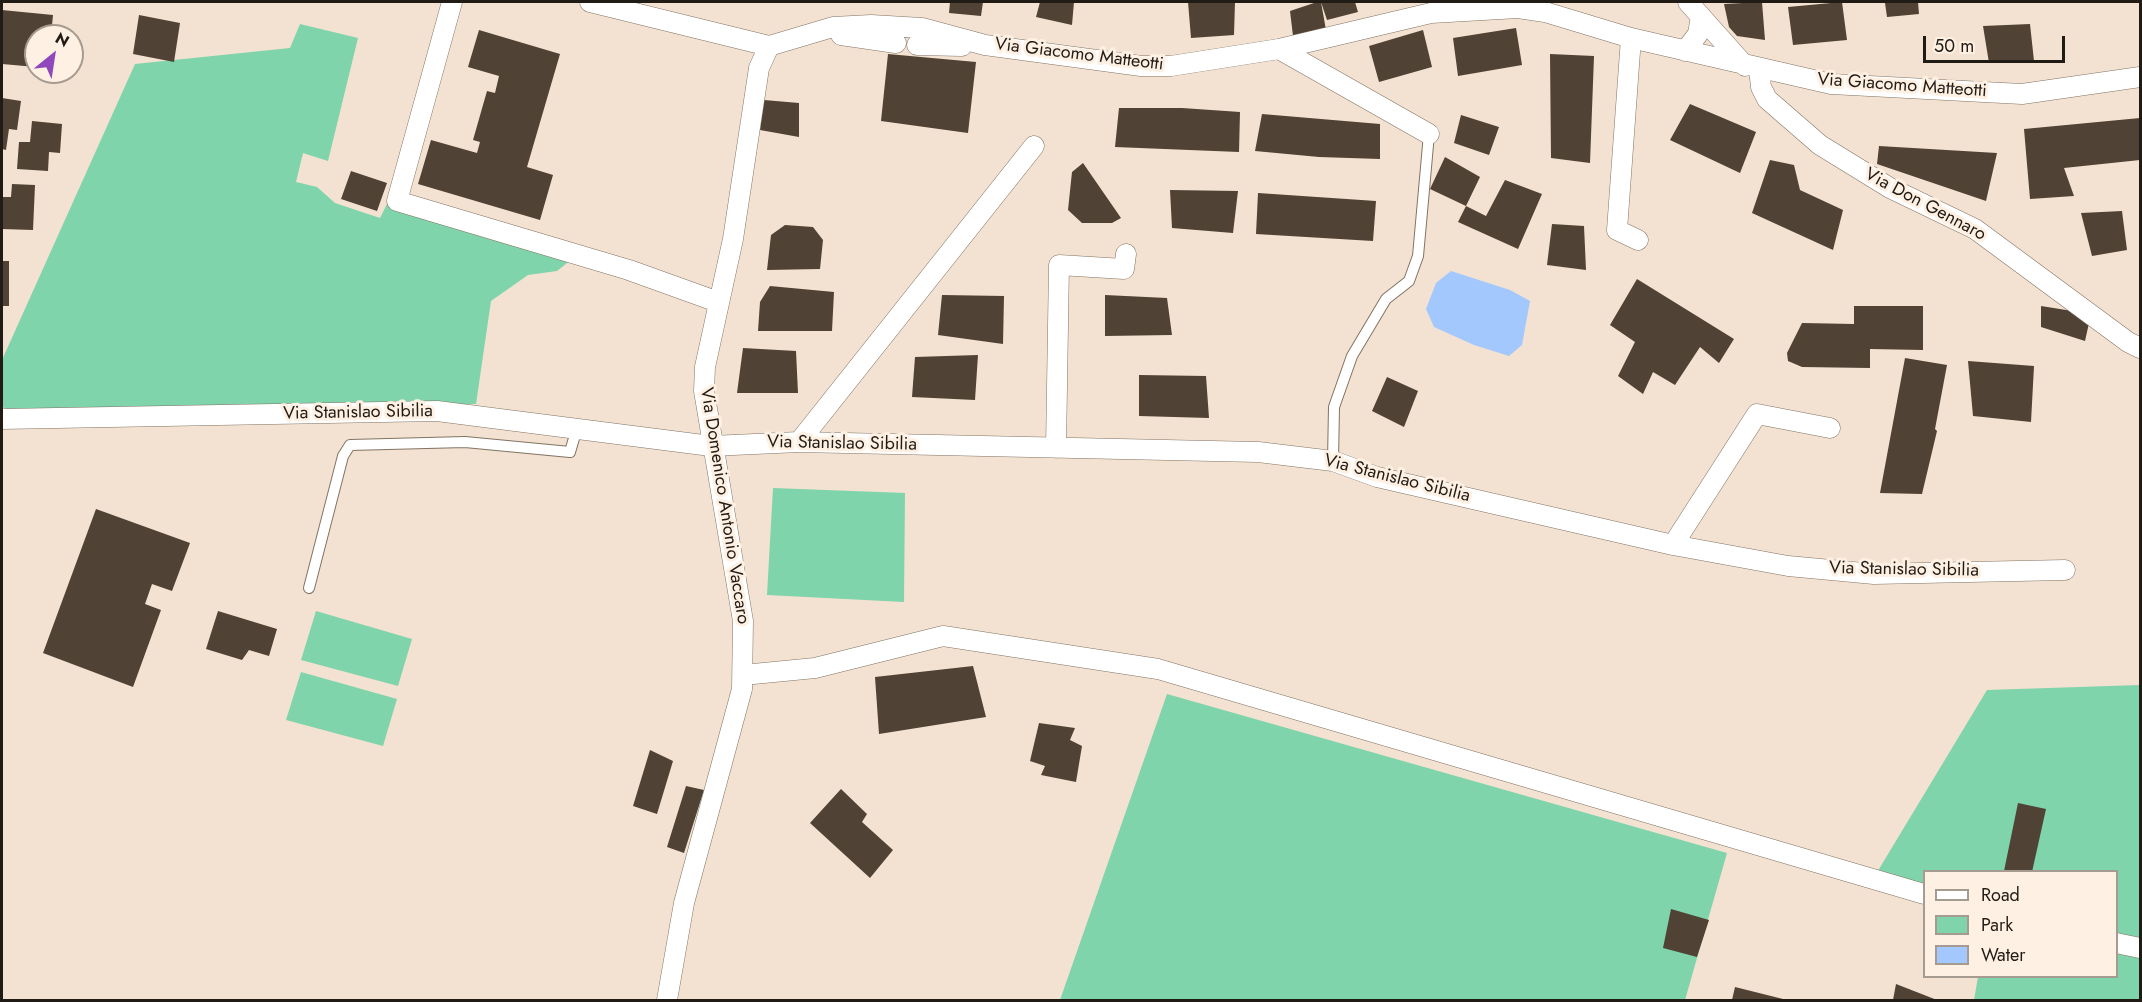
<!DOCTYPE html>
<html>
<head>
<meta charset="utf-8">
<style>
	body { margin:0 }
	#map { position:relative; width:2142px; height:1002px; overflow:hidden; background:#f3e2d1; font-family:Jost,sans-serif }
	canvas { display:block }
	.frame { position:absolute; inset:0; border:3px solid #211b15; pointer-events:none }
	.legend { position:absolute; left:1923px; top:870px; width:195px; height:108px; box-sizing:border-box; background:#fef0e2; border:2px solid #a69b90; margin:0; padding:8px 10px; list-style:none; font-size:18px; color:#211b15 }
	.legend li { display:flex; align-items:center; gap:12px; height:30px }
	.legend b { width:30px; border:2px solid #a69b90 }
	.north { position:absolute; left:24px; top:24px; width:60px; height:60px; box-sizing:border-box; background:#fef0e2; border:2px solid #a69b90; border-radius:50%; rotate:30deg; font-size:16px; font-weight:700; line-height:24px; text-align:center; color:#211b15 }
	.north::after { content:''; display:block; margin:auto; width:21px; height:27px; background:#8f48bb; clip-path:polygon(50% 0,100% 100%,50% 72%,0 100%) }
	.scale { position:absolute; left:1923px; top:36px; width:142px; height:27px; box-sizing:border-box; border:3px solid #211b15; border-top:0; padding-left:8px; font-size:18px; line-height:21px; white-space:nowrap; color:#211b15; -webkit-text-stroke:4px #fef0e2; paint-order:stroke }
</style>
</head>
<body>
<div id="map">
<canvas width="2142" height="1002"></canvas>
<div class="frame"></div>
<ul class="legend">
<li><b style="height:8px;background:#fff"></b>Road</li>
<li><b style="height:16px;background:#7fd4ab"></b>Park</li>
<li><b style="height:16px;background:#a2c8fe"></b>Water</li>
</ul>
<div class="north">N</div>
<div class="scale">50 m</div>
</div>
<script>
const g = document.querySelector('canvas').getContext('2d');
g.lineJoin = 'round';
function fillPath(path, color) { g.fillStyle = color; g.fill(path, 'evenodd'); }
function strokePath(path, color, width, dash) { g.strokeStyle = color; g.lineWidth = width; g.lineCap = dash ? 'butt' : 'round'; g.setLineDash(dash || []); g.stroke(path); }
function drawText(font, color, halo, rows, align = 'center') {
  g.font = font + ' Jost,sans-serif'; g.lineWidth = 6; g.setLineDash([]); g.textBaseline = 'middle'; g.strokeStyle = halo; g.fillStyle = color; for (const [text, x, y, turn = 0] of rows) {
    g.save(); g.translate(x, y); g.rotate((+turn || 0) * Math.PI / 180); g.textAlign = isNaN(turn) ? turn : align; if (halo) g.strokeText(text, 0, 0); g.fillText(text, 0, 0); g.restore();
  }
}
fillPath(new Path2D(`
	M 300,24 L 358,38 L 328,161 L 303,153 L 296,182 L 317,187 L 335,203 L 380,218 L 388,202 L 572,259 L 557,271 L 528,275 L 491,301 L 476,404 L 15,412 L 2,407 L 2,360 L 135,64 L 290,48 Z
	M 773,488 L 905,493 L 904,602 L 767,595 Z
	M 316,611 L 412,639 L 398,686 L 301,660 Z
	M 301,672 L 397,699 L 383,746 L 286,720 Z
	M 2140,685 L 2140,1000 L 1974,1000 L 1978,977 L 2116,976 L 2116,872 L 1924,872 L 1924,895 L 1876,874 L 1987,690 Z
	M 1167,694 L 1727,853 L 1685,1000 L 1060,1000 Z`), '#7fd4ab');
fillPath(new Path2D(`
	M 1451,271 L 1510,290 L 1530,301 L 1522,345 L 1509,356 L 1474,345 L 1434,327 L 1426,309 L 1436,283 Z`), '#a2c8fe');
fillPath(new Path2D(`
	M 950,2 L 983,2 L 981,16 L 949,13 Z
	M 1040,2 L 1074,2 L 1072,25 L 1036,17 Z
	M 1188,2 L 1235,2 L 1234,35 L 1191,38 Z
	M 1317,2 L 1321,2 L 1326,30 L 1293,36 L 1290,11 Z
	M 1321,2 L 1355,2 L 1358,12 L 1327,20 Z
	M 1762,2 L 1765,40 L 1737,36 L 1729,27 L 1724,4 Z
	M 1842,2 L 1847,40 L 1793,45 L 1788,7 Z
	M 1897,2 L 1918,2 L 1919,14 L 1887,17 L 1885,3 Z
	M 2,10 L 53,15 L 51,36 L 36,36 L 36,67 L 2,64 Z
	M 139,15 L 180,23 L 174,62 L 133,54 Z
	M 2030,24 L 2034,61 L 1989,63 L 1983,26 Z
	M 1516,28 L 1522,65 L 1458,76 L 1453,38 Z
	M 479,30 L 560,54 L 527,167 L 553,175 L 540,220 L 418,184 L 431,140 L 477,153 L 480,142 L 473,140 L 487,91 L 495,93 L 499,76 L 468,67 Z
	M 1423,30 L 1432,67 L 1379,82 L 1369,46 Z
	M 888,54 L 976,62 L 968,133 L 881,121 Z
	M 1550,54 L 1594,56 L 1590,163 L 1551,158 Z
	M 2,98 L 21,101 L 17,130 L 9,129 L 6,150 L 2,149 Z
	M 764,100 L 799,103 L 799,137 L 760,130 Z
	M 1690,104 L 1756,132 L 1740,173 L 1670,140 Z
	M 1119,108 L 1182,108 L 1240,112 L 1239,152 L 1115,147 Z
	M 1262,114 L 1380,124 L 1380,159 L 1319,157 L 1255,151 Z
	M 1461,115 L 1499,127 L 1489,155 L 1454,143 Z
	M 2140,118 L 2140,160 L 2064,168 L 2074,196 L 2030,199 L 2024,129 Z
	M 32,121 L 62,124 L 60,153 L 49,152 L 48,171 L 17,169 L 19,142 L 30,142 Z
	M 1879,146 L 1997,153 L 1986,201 L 1877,164 Z
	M 1445,157 L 1480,177 L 1466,206 L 1430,189 Z
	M 1770,160 L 1794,165 L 1800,190 L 1843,210 L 1833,250 L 1752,213 Z
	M 1083,163 L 1121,218 L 1112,223 L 1082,223 L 1068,210 L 1072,172 Z
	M 351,171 L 387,183 L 377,211 L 341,199 Z
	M 1505,180 L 1542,194 L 1518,249 L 1458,222 L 1466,206 L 1486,216 Z
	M 12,184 L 35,185 L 33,230 L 2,229 L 2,197 L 11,197 Z
	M 1170,190 L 1238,191 L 1233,233 L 1172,228 Z
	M 1258,193 L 1376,201 L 1373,241 L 1256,234 Z
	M 2122,211 L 2127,250 L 2092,256 L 2081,213 Z
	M 1552,224 L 1584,226 L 1586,270 L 1547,265 Z
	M 785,225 L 813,227 L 823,240 L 820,269 L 767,270 L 771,235 Z
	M 2,261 L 9,261 L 9,306 L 2,306 Z
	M 1637,279 L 1734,339 L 1719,363 L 1700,347 L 1675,385 L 1653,372 L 1643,394 L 1618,376 L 1635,342 L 1610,325 Z
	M 770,286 L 834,292 L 832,331 L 758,331 L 760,302 Z
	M 942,295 L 1004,296 L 1003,344 L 938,335 Z
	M 1105,295 L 1167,298 L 1172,335 L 1105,336 Z
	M 1854,306 L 1923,306 L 1923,350 L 1870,349 L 1870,368 L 1802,367 L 1788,361 L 1787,353 L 1802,323 L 1854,324 Z
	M 2041,306 L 2091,314 L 2085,341 L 2041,327 Z
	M 743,348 L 796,351 L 798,393 L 737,393 Z
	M 978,355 L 975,400 L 912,397 L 915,357 Z
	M 1905,358 L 1947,365 L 1935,429 L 1937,431 L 1922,494 L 1880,493 Z
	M 1968,361 L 2034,366 L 2031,422 L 1973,416 Z
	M 1139,375 L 1206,376 L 1209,418 L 1139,416 Z
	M 1387,377 L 1418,391 L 1404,427 L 1372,411 Z
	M 96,509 L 190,543 L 172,591 L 152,584 L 145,604 L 161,610 L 133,687 L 43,653 Z
	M 218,611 L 277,629 L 269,656 L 249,650 L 242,660 L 206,649 Z
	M 973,666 L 986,717 L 879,734 L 875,677 Z
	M 1039,723 L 1075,728 L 1070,740 L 1082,746 L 1076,782 L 1041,775 L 1045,766 L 1030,761 Z
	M 650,750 L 673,761 L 657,814 L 633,806 Z
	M 686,786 L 704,790 L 684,853 L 667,847 Z
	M 841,789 L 867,814 L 862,822 L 893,850 L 870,878 L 810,823 Z
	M 2018,803 L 2046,809 L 2032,872 L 2004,871 Z
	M 1671,909 L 1709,920 L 1697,957 L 1663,948 Z
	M 1896,984 L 1937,1000 L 1893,1000 Z
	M 1735,987 L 1787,1000 L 1732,1000 Z`), '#504234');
const lane = new Path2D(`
	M 1333,461 L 1334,407 L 1352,356 L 1386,299 L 1409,281 L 1418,256 L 1429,134
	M 309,588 L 343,456 L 350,445 L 465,442 L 570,452 L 577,428`);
const street = new Path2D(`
	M 452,2 L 397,201 L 629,270 L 718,302
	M 590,2 L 769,46 L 833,27 L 871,25 L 922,28 L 985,45 L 1141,66 L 1171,66 L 1279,49 L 1431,13 L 1518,8 L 1545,12 L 1631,38 L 1831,84 L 2022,94 L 2140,77
	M 1688,2 L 1745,66
	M 841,35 L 896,43
	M 1631,38 L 1617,230 L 1638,240
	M 917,45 L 962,46
	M 1279,49 L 1429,134
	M 1685,51 L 1698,34 L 1701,16
	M 1759,69 L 1761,87 L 1767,99 L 1820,145 L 1890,188 L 1975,229 L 2128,342 L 2140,348
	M 2,419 L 437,411 L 711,446 L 799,442 L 1258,452 L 1333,461 L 1377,477 L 1673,545 L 1757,414 L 1830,428
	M 799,442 L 1034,146
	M 1056,448 L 1059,265 L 1124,269 L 1126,254
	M 1673,545 L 1788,566 L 1874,574 L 2065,570
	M 743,675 L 815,668 L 943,636 L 1158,669 L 1924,894
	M 2116,943 L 2140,948
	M 667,1000 L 684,903 L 742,689 L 743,621 L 704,391 L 705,367 L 733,239 L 759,68 L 769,46`);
strokePath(lane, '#827363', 12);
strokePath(street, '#827363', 21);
strokePath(lane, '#fff', 10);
strokePath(street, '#fff', 20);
drawText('18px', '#211b15', '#fef0e2', [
	["Via Giacomo Matteotti",1079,55,7],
	["Via Giacomo Matteotti",1902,86,4],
	["Via Don Gennaro",1925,205,28],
	["Via Stanislao Sibilia",358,413,-1],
	["Via Stanislao Sibilia",842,444,1],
	["Via Stanislao Sibilia",1397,479,14],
	["Via Domenico Antonio Vaccaro",724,506,81],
	["Via Stanislao Sibilia",1904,570,1]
]);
</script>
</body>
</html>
